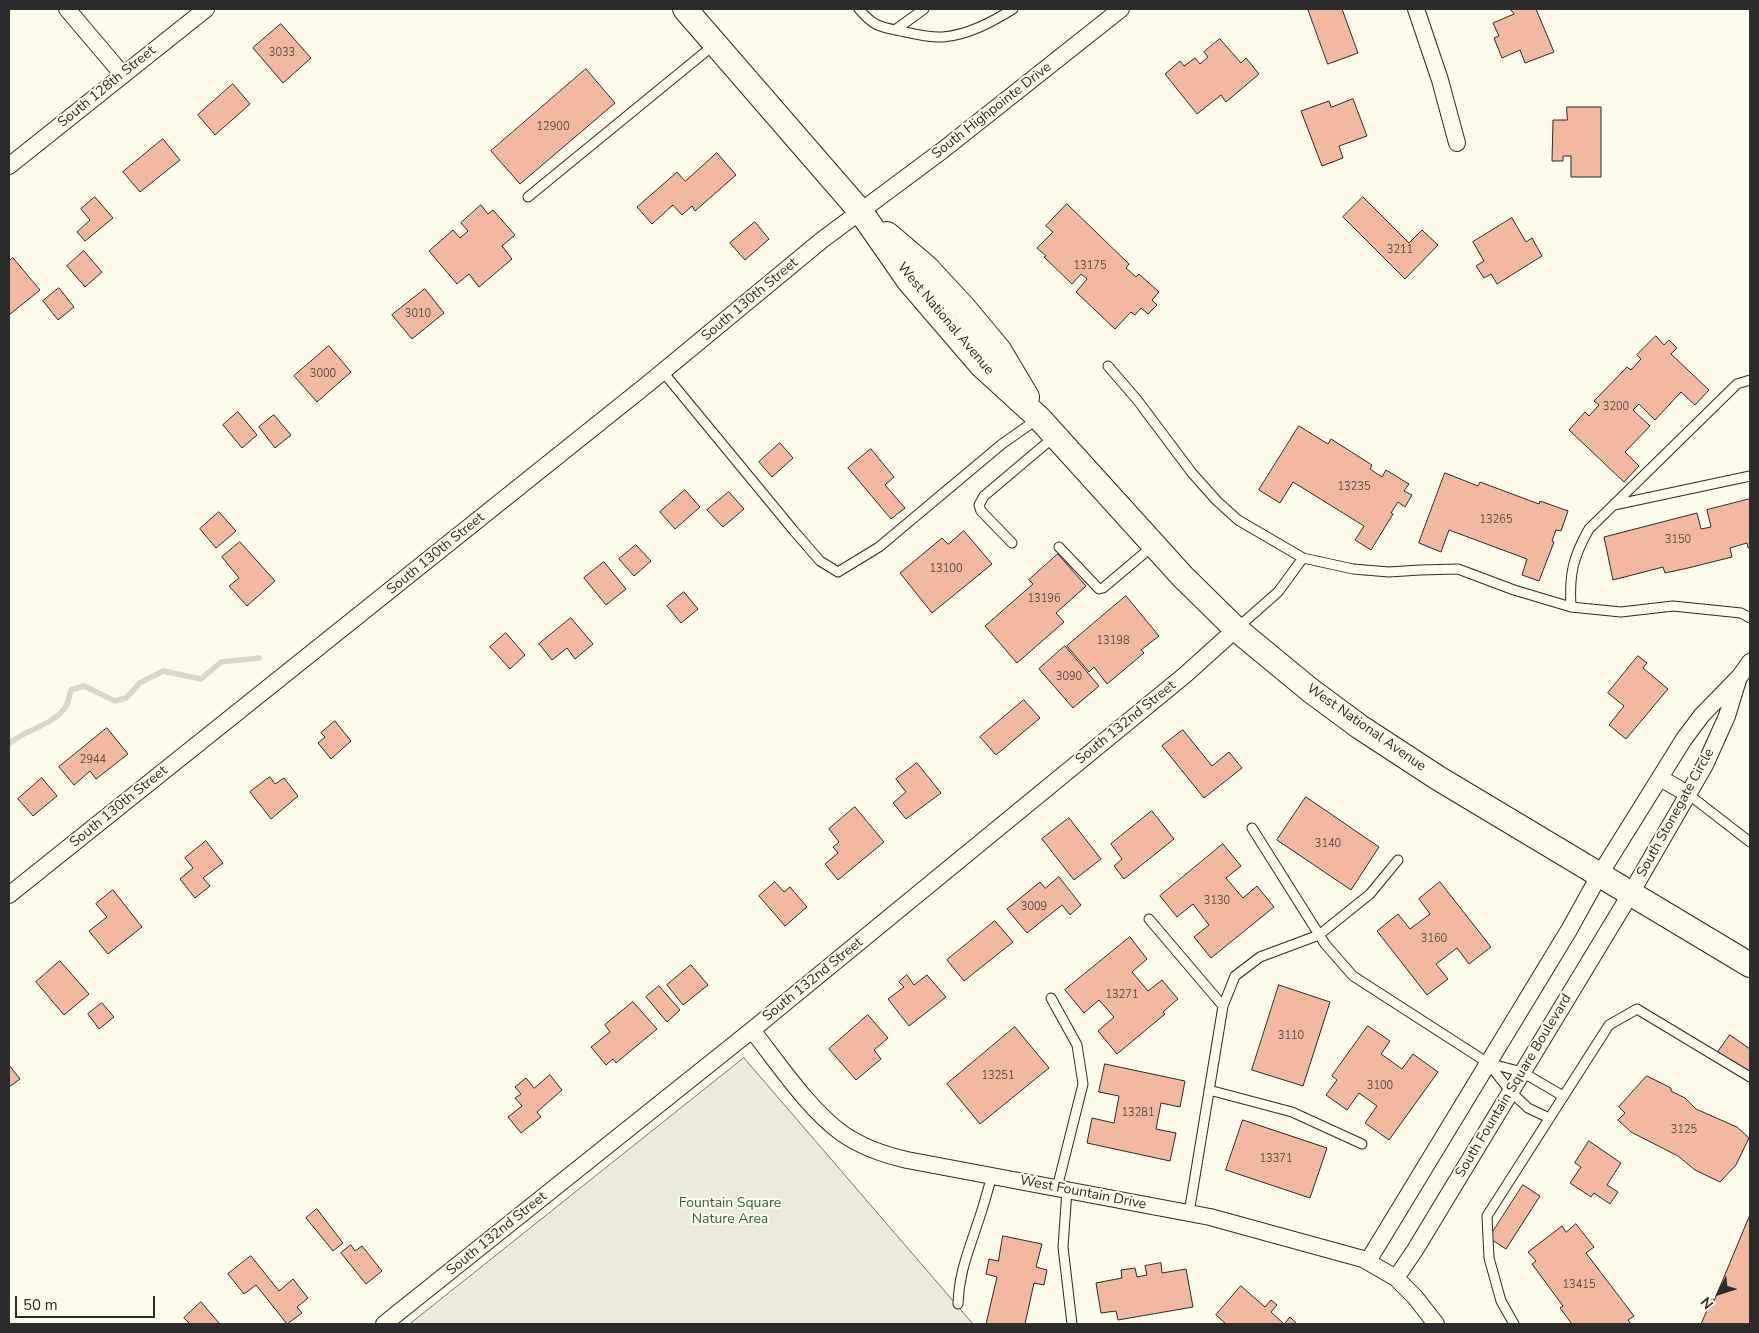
<!DOCTYPE html>
<html>
<head>
<meta charset="utf-8">
<style>
	body { margin:0 }
	#map { position:relative; width:1759px; height:1333px; overflow:hidden; background:#fdfbea; font-family:"Nunito Sans",sans-serif }
	canvas { display:block }
	.frame { position:absolute; inset:0; border:10px solid #2b2b2b; pointer-events:none }
	.north { position:absolute; left:1694px; top:1268px; width:50px; height:50px; -webkit-text-stroke:4px #fdfbea; paint-order:stroke; rotate:230deg; font-size:14px; font-weight:700; line-height:20px; text-align:center; color:#2b2b2b }
	.north::after { content:''; display:block; margin:auto; width:18px; height:22px; background:#2b2b2b; clip-path:polygon(50% 0,100% 100%,50% 72%,0 100%) }
	.scale { position:absolute; left:15px; top:1296px; width:140px; height:22px; box-sizing:border-box; border:2px solid #2b2b2b; border-top:0; padding-left:6px; font-size:15px; line-height:18px; white-space:nowrap; color:#2b2b2b; -webkit-text-stroke:4px #fdfbea; paint-order:stroke }
</style>
</head>
<body>
<div id="map">
<canvas width="1759" height="1333"></canvas>
<div class="frame"></div>
<div class="north">N</div>
<div class="scale">50 m</div>
</div>
<script>
const g = document.querySelector('canvas').getContext('2d');
g.lineJoin = 'round';
function fillPath(path, color) { g.fillStyle = color; g.fill(path, 'evenodd'); }
function strokePath(path, color, width, dash) { g.strokeStyle = color; g.lineWidth = width; g.lineCap = dash ? 'butt' : 'round'; g.setLineDash(dash || []); g.stroke(path); }
function drawText(font, color, halo, rows, align = 'center') {
  g.font = font + ' "Nunito Sans",sans-serif'; g.lineWidth = 4; g.setLineDash([]); g.textBaseline = 'middle'; g.strokeStyle = halo; g.fillStyle = color; for (const [text, x, y, turn = 0] of rows) {
    g.save(); g.translate(x, y); g.rotate((+turn || 0) * Math.PI / 180); g.textAlign = isNaN(turn) ? turn : align; if (halo) g.strokeText(text, 0, 0); g.fillText(text, 0, 0); g.restore();
  }
}
const green = new Path2D(`
	M 744,1058 L 973,1324 L 410,1324 Z`);
fillPath(green, '#ecebdb');
strokePath(green, '#74746e', 1);
strokePath(new Path2D(`
	M 9,744 C 25,729 54,726 66,706 C 69,702 69,695 71,690 L 84,686 L 115,701 L 126,698 L 140,683 L 163,671 L 201,679 L 221,662 L 259,658`), '#d8d7c9', 5.5);
const building = new Path2D(`
	M 1308,9 L 1342,9 L 1358,53 L 1328,64 Z
	M 1514,9 L 1536,9 L 1554,52 L 1525,63 L 1520,50 L 1502,58 L 1494,38 L 1499,36 L 1493,23 L 1514,14 L 1511,10 Z
	M 281,24 L 311,58 L 283,83 L 253,48 Z
	M 1220,39 L 1241,63 L 1246,58 L 1259,74 L 1226,102 L 1221,95 L 1197,114 L 1165,74 L 1180,61 L 1184,66 L 1195,58 L 1200,64 L 1208,57 L 1204,52 Z
	M 586,69 L 615,103 L 520,184 L 491,151 Z
	M 233,84 L 250,104 L 215,135 L 198,115 Z
	M 1353,99 L 1367,136 L 1339,146 L 1343,158 L 1322,166 L 1301,111 L 1329,101 L 1331,107 Z
	M 1567,107 L 1601,107 L 1601,177 L 1571,177 L 1571,156 L 1563,156 L 1563,161 L 1552,161 L 1553,120 L 1567,120 Z
	M 163,139 L 180,160 L 140,192 L 123,172 Z
	M 717,153 L 736,175 L 695,211 L 692,206 L 682,215 L 673,205 L 652,224 L 637,207 L 677,172 L 685,181 Z
	M 95,197 L 113,218 L 85,241 L 77,232 L 90,220 L 81,209 Z
	M 1363,197 L 1409,243 L 1422,230 L 1438,245 L 1405,279 L 1343,217 Z
	M 1067,204 L 1129,264 L 1126,268 L 1136,277 L 1139,274 L 1159,292 L 1152,300 L 1157,305 L 1148,314 L 1141,308 L 1135,315 L 1131,312 L 1115,329 L 1076,292 L 1087,279 L 1081,274 L 1072,284 L 1044,257 L 1046,256 L 1037,248 L 1053,232 L 1046,226 Z
	M 481,205 L 488,214 L 493,210 L 515,235 L 502,246 L 512,259 L 479,287 L 469,274 L 457,284 L 429,251 L 453,230 L 460,238 L 468,231 L 461,223 Z
	M 1512,218 L 1526,242 L 1532,238 L 1542,256 L 1497,284 L 1491,274 L 1484,278 L 1476,266 L 1484,261 L 1473,242 Z
	M 755,222 L 769,239 L 745,260 L 730,243 Z
	M 84,251 L 102,272 L 85,287 L 67,266 Z
	M 13,258 L 40,290 L 9,315 L 9,261 Z
	M 59,288 L 74,307 L 58,320 L 43,301 Z
	M 425,289 L 444,313 L 412,339 L 392,315 Z
	M 1656,336 L 1664,345 L 1669,340 L 1677,348 L 1671,354 L 1709,390 L 1695,405 L 1681,392 L 1655,420 L 1639,404 L 1633,410 L 1650,426 L 1625,452 L 1639,466 L 1624,482 L 1569,430 L 1585,412 L 1589,416 L 1599,405 L 1594,401 L 1627,367 L 1631,370 L 1641,359 L 1637,355 Z
	M 329,346 L 351,372 L 317,402 L 294,376 Z
	M 238,412 L 257,435 L 242,448 L 223,425 Z
	M 274,415 L 291,435 L 275,448 L 259,427 Z
	M 1299,426 L 1328,444 L 1331,439 L 1372,465 L 1370,469 L 1382,477 L 1386,470 L 1409,484 L 1404,491 L 1412,495 L 1405,507 L 1398,502 L 1391,513 L 1393,514 L 1371,550 L 1355,540 L 1364,526 L 1293,482 L 1280,503 L 1259,490 Z
	M 780,443 L 793,458 L 772,477 L 759,462 Z
	M 871,449 L 894,477 L 885,485 L 905,508 L 891,519 L 848,468 Z
	M 1445,473 L 1478,486 L 1480,482 L 1539,504 L 1540,501 L 1568,511 L 1561,531 L 1556,530 L 1552,541 L 1554,542 L 1539,581 L 1522,575 L 1527,559 L 1449,530 L 1441,552 L 1419,543 Z
	M 685,490 L 700,507 L 675,529 L 660,512 Z
	M 729,492 L 744,509 L 723,527 L 707,510 Z
	M 1750,499 L 1750,547 L 1748,548 L 1747,543 L 1730,548 L 1732,557 L 1688,568 L 1665,573 L 1663,567 L 1613,580 L 1604,537 L 1697,513 L 1701,529 L 1711,527 L 1707,510 Z
	M 219,512 L 236,531 L 216,548 L 200,529 Z
	M 964,531 L 992,564 L 932,613 L 900,573 L 942,538 L 948,544 Z
	M 240,542 L 275,581 L 247,606 L 229,586 L 239,578 L 222,557 Z
	M 636,545 L 651,561 L 634,576 L 619,559 Z
	M 1058,554 L 1086,586 L 1056,613 L 1064,622 L 1017,663 L 985,626 L 1033,584 L 1029,580 Z
	M 604,562 L 626,589 L 606,605 L 584,578 Z
	M 684,592 L 698,609 L 681,623 L 667,606 Z
	M 1126,596 L 1159,636 L 1141,650 L 1144,653 L 1107,684 L 1094,667 L 1089,672 L 1067,646 Z
	M 571,618 L 593,644 L 575,659 L 567,648 L 552,660 L 539,644 Z
	M 506,633 L 525,655 L 510,669 L 490,647 Z
	M 1065,646 L 1099,686 L 1073,708 L 1039,669 Z
	M 1638,656 L 1647,663 L 1643,668 L 1668,689 L 1626,739 L 1609,725 L 1624,706 L 1608,693 Z
	M 1024,700 L 1040,718 L 996,755 L 980,737 Z
	M 335,721 L 351,741 L 331,759 L 318,743 L 325,737 L 321,733 Z
	M 107,728 L 128,754 L 96,779 L 90,771 L 74,785 L 59,767 Z
	M 1183,730 L 1212,766 L 1229,752 L 1242,768 L 1204,798 L 1162,746 Z
	M 917,763 L 941,793 L 906,819 L 893,803 L 906,792 L 896,779 Z
	M 270,777 L 275,784 L 284,778 L 298,796 L 271,819 L 250,792 Z
	M 42,778 L 57,796 L 33,816 L 18,799 Z
	M 1306,797 L 1379,847 L 1351,890 L 1277,840 Z
	M 855,807 L 884,842 L 838,880 L 825,864 L 838,853 L 833,847 L 839,842 L 829,829 Z
	M 1152,811 L 1174,839 L 1124,879 L 1114,866 L 1122,859 L 1111,844 Z
	M 1069,818 L 1101,859 L 1074,880 L 1042,839 Z
	M 206,841 L 223,863 L 203,878 L 210,886 L 195,898 L 180,879 L 193,868 L 185,858 Z
	M 1223,844 L 1241,866 L 1226,878 L 1243,898 L 1257,886 L 1274,907 L 1211,958 L 1194,937 L 1209,925 L 1193,904 L 1177,917 L 1160,896 Z
	M 1059,877 L 1081,905 L 1070,915 L 1062,905 L 1027,933 L 1007,909 L 1040,882 L 1045,888 Z
	M 775,882 L 784,892 L 790,887 L 807,907 L 785,926 L 759,896 Z
	M 1440,882 L 1491,947 L 1469,964 L 1457,948 L 1436,964 L 1448,979 L 1427,995 L 1377,931 L 1398,914 L 1410,929 L 1430,914 L 1419,899 Z
	M 113,890 L 142,927 L 108,954 L 89,931 L 107,917 L 96,904 Z
	M 995,921 L 1013,942 L 964,981 L 947,960 Z
	M 1130,937 L 1147,959 L 1132,972 L 1148,991 L 1162,980 L 1178,999 L 1163,1012 L 1165,1014 L 1117,1054 L 1098,1031 L 1114,1017 L 1099,1000 L 1084,1013 L 1065,990 Z
	M 60,961 L 89,994 L 64,1015 L 36,982 Z
	M 691,965 L 708,985 L 683,1005 L 667,985 Z
	M 907,975 L 914,985 L 927,975 L 946,997 L 909,1026 L 888,999 L 904,987 L 899,982 Z
	M 1279,985 L 1330,1002 L 1303,1086 L 1252,1070 Z
	M 659,986 L 680,1010 L 667,1022 L 646,997 Z
	M 633,1002 L 657,1029 L 616,1063 L 613,1059 L 606,1065 L 591,1047 L 610,1032 L 605,1025 Z
	M 102,1003 L 114,1017 L 99,1029 L 88,1014 Z
	M 868,1015 L 888,1038 L 874,1050 L 881,1059 L 856,1080 L 829,1049 Z
	M 1368,1026 L 1390,1041 L 1381,1054 L 1402,1069 L 1413,1054 L 1438,1072 L 1389,1140 L 1365,1123 L 1377,1106 L 1359,1093 L 1347,1110 L 1326,1095 L 1337,1080 L 1332,1076 Z
	M 1015,1027 L 1049,1068 L 980,1124 L 947,1084 Z
	M 1730,1035 L 1750,1049 L 1750,1074 L 1718,1052 Z
	M 1105,1064 L 1185,1081 L 1180,1107 L 1161,1103 L 1156,1129 L 1176,1133 L 1170,1161 L 1087,1143 L 1092,1118 L 1114,1123 L 1119,1096 L 1099,1092 Z
	M 9,1065 L 20,1079 L 9,1087 Z
	M 550,1075 L 562,1090 L 537,1112 L 541,1117 L 521,1133 L 508,1117 L 522,1106 L 515,1098 L 521,1094 L 515,1087 L 526,1078 L 534,1088 Z
	M 1647,1076 L 1671,1088 L 1671,1091 L 1685,1098 L 1696,1109 L 1737,1127 L 1749,1138 L 1736,1165 L 1720,1182 L 1695,1170 L 1678,1156 L 1631,1132 L 1618,1120 L 1625,1113 L 1619,1107 Z
	M 1243,1120 L 1327,1148 L 1310,1198 L 1226,1170 Z
	M 1589,1141 L 1621,1163 L 1607,1185 L 1618,1192 L 1610,1204 L 1594,1193 L 1591,1197 L 1570,1183 L 1581,1167 L 1575,1163 Z
	M 1523,1185 L 1540,1196 L 1506,1249 L 1489,1238 Z
	M 317,1209 L 343,1243 L 333,1251 L 306,1218 Z
	M 1750,1215 L 1750,1324 L 1701,1324 L 1712,1299 L 1714,1300 Z
	M 1576,1224 L 1594,1247 L 1586,1253 L 1634,1316 L 1628,1320 L 1631,1324 L 1572,1324 L 1560,1308 L 1563,1306 L 1532,1264 L 1536,1261 L 1528,1252 L 1562,1226 L 1566,1232 Z
	M 1003,1236 L 1042,1244 L 1036,1267 L 1047,1270 L 1044,1285 L 1034,1283 L 1025,1324 L 986,1324 L 997,1277 L 986,1274 L 989,1259 L 998,1261 Z
	M 351,1245 L 355,1251 L 362,1246 L 382,1271 L 366,1284 L 341,1253 Z
	M 251,1256 L 279,1291 L 293,1279 L 308,1298 L 297,1307 L 302,1313 L 287,1324 L 256,1285 L 244,1294 L 228,1274 Z
	M 1161,1263 L 1162,1273 L 1186,1269 L 1193,1307 L 1118,1320 L 1116,1311 L 1101,1313 L 1096,1283 L 1122,1278 L 1121,1270 L 1135,1268 L 1137,1277 L 1147,1275 L 1145,1266 Z
	M 1241,1286 L 1265,1307 L 1271,1300 L 1277,1305 L 1271,1312 L 1284,1324 L 1290,1317 L 1296,1323 L 1295,1324 L 1226,1324 L 1216,1315 Z
	M 201,1302 L 219,1323 L 217,1324 L 190,1324 L 184,1318 Z`);
fillPath(building, '#f2b8a0');
strokePath(building, '#2b2b2b', 1);
const lane = new Path2D(`
	M 859,9 C 873,26 880,27 901,31 C 914,34 930,38 943,37 C 968,35 992,22 1013,9
	M 895,30 L 924,9
	M 528,197 L 715,44
	M 1108,366 L 1138,401 L 1192,473 L 1217,501 L 1238,520 L 1303,558 L 1278,592 L 1236,629
	M 663,372 L 794,531 L 820,561 L 838,572 L 879,547 L 1002,444 L 1039,418
	M 1750,380 L 1737,384 L 1589,529 C 1573,557 1569,574 1571,607 L 1621,612 L 1673,606 L 1741,613 L 1750,618
	M 1614,505 L 1750,476
	M 1012,543 L 981,511 L 979,505 L 984,496 L 1055,436
	M 1059,547 L 1099,589 L 1103,588 L 1154,545
	M 1303,558 L 1353,569 L 1389,572 L 1420,570 L 1458,569 L 1514,590 L 1571,607
	M 1688,794 L 1750,842
	M 1252,828 L 1325,944 L 1353,976 L 1488,1063 L 1522,1072 L 1563,1096
	M 1149,919 L 1223,1006
	M 1051,998 L 1077,1045 L 1083,1084 L 1057,1188
	M 1488,1063 L 1511,1092 L 1528,1108 L 1549,1118
	M 1209,1090 L 1292,1112 L 1362,1144
	M 1067,1190 L 1063,1247 L 1072,1324
	M 1189,1213 L 1223,1006 L 1235,976 L 1260,957 L 1319,935 L 1370,894 L 1398,860
	M 958,1304 C 959,1273 968,1253 977,1225 C 983,1209 987,1192 992,1176
	M 1514,1324 L 1501,1301 L 1489,1258 L 1487,1216 L 1609,1025 L 1637,1009 L 1750,1077`);
const street = new Path2D(`
	M 67,9 L 123,75
	M 1416,9 L 1440,80 L 1457,143
	M 9,166 L 206,9
	M 1660,778 L 1688,794
	M 9,895 L 649,383 L 822,240 L 943,150 L 1121,9
	M 752,1030 C 778,1063 809,1110 843,1134 C 862,1147 885,1155 907,1160 L 1210,1217 L 1363,1259 L 1396,1278 L 1415,1297 L 1436,1324
	M 1368,1261 L 1569,930 L 1600,874 L 1684,739 L 1702,715 L 1740,676 L 1750,662
	M 1396,1278 L 1415,1250 L 1631,893 L 1705,765 L 1727,716 L 1738,680
	M 384,1324 L 752,1030 L 1185,675 L 1236,629`);
const secondary = new Path2D(`
	M 685,9 L 861,212 L 909,281 L 982,366 L 1039,418 L 1183,577 L 1236,629 L 1310,690 L 1360,727 L 1438,778 L 1750,965
	M 887,234 L 927,268 L 964,308 L 999,350 L 1027,397`);
strokePath(lane, '#2b2b2b', 11);
strokePath(street, '#2b2b2b', 18);
strokePath(secondary, '#2b2b2b', 26);
strokePath(lane, '#fdfbea', 9);
strokePath(street, '#fdfbea', 16);
strokePath(secondary, '#fdfbea', 24);
drawText('11px', '#5d4e48', null, [
	["3033",282,53],
	["12900",553,127],
	["3211",1400,250],
	["13175",1090,266],
	["3010",418,314],
	["3000",323,374],
	["3200",1616,407],
	["13235",1354,487],
	["13265",1496,520],
	["3150",1678,540],
	["13100",946,569],
	["13196",1044,599],
	["13198",1113,641],
	["3090",1069,677],
	["2944",93,760],
	["3140",1328,844],
	["3130",1217,901],
	["3009",1034,907],
	["3160",1434,939],
	["13271",1122,995],
	["3110",1291,1036],
	["13251",998,1076],
	["3100",1380,1086],
	["13281",1138,1113],
	["3125",1684,1130],
	["13371",1276,1159],
	["13415",1579,1285]
]);
drawText('14px', '#2b2b2b', '#fdfbea', [
	["South 128th Street",107,87,-39],
	["South Highpointe Drive",992,111,-38],
	["South 130th Street",750,300,-40],
	["West National Avenue",945,319,50],
	["South 130th Street",436,554,-39],
	["South 132nd Street",1126,723,-39],
	["West National Avenue",1366,728,35],
	["South 130th Street",119,807,-39],
	["South Stonegate Circle",1676,813,-61],
	["South 132nd Street",813,980,-39],
	["South Fountain Square Boulevard",1514,1086,-59],
	["West Fountain Drive",1083,1193,11],
	["South 132nd Street",497,1234,-39]
]);
drawText('14px', '#34623c', '#fdfbea', [
	["Fountain Square",730,1204],
	["Nature Area",730,1220]
]);
</script>
</body>
</html>
